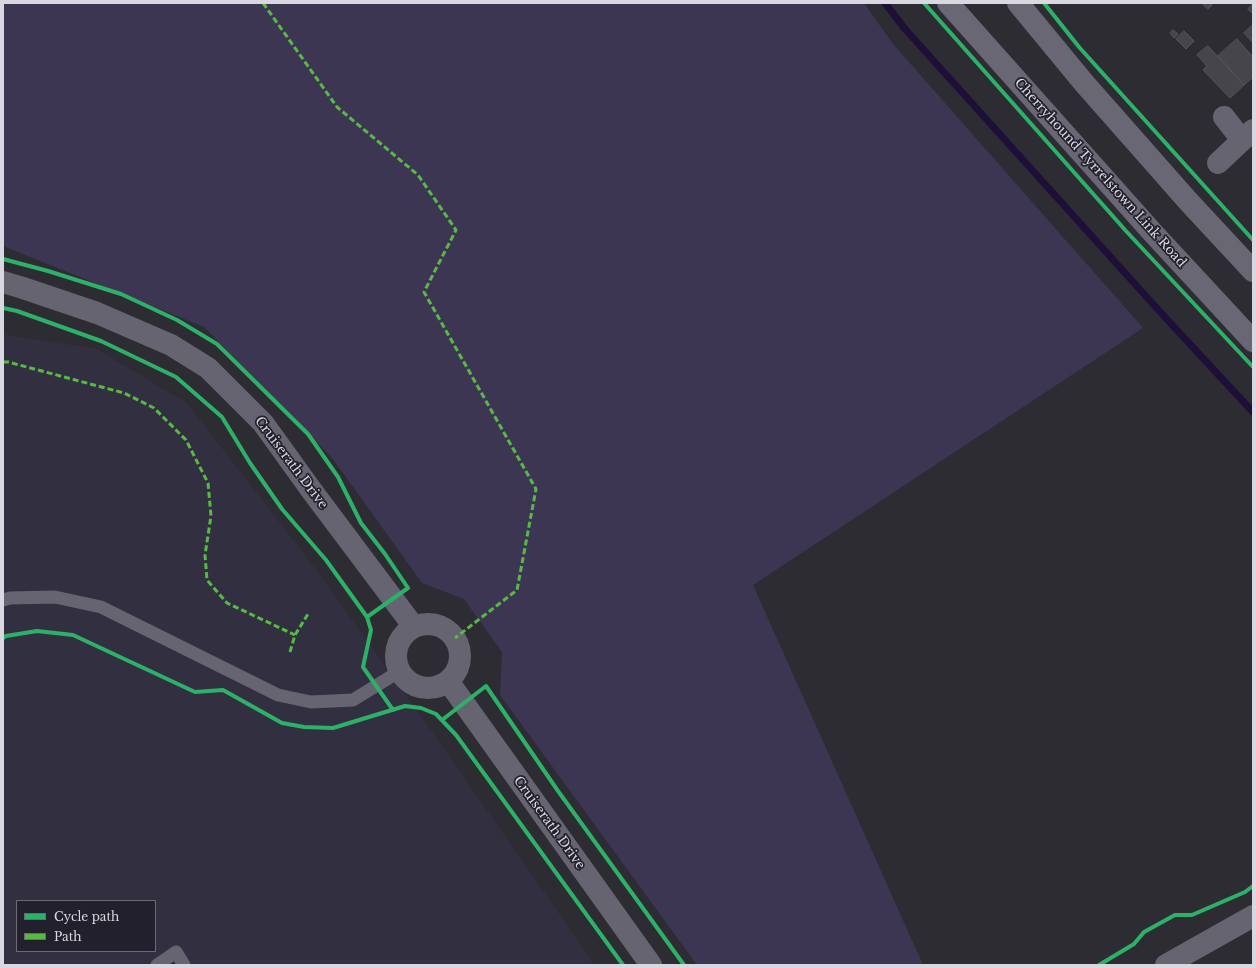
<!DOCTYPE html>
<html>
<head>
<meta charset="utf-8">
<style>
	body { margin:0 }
	#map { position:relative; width:1256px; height:968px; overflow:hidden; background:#2d2c33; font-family:"Libre Baskerville",serif }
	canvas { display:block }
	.frame { position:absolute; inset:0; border:4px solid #d9d7e0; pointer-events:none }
	.legend { position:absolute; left:16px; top:900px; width:140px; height:52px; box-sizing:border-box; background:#22202c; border:1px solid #6b6974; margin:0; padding:5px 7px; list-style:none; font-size:12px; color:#d9d7e0 }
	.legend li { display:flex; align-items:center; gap:8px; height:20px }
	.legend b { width:20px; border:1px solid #6b6974 }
</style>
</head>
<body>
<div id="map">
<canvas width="1256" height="968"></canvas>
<div class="frame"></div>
<ul class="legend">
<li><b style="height:5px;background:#2db169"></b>Cycle path</li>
<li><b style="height:5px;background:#58b947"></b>Path</li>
</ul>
</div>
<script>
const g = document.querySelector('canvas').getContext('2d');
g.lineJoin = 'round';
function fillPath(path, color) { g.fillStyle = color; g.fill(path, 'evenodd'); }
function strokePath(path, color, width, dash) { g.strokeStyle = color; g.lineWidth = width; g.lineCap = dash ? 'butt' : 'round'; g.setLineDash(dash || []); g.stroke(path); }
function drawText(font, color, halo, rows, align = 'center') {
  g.font = font + ' "Libre Baskerville",serif'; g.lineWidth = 3.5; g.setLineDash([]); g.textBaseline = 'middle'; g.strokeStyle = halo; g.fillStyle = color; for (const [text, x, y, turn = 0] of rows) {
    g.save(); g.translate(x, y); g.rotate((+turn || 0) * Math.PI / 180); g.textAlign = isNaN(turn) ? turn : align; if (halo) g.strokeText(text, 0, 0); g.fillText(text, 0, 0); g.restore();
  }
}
fillPath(new Path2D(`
	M 3,334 L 97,349 L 187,403 L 315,568 L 429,727 L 595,965 L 3,965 ZM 17,901 L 155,901 L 155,951 L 17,951 Z`), '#322f40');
fillPath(new Path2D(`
	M 3,3 L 864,3 L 893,44 L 1143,328 L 753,585 L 923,965 L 697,965 L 500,695 L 502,652 L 464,599 L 422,583 L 333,459 L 204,327 L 3,246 Z`), '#3d3653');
strokePath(new Path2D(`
	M 885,3 L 905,29 L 1162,314 L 1253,412`), '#1d0f38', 7);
const building = new Path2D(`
	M 1202,3 L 1211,3 L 1212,5 L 1208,9 Z
	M 1253,4 L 1253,14 L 1248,9 Z
	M 1253,25 L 1253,43 L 1244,33 Z
	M 1173,30 L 1178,34 L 1174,38 L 1170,33 Z
	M 1184,31 L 1194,41 L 1186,49 L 1176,39 Z
	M 1237,39 L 1253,57 L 1253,77 L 1244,85 L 1218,56 Z
	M 1208,46 L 1244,85 L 1230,98 L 1203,70 L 1207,66 L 1197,55 Z`);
fillPath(building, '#46454a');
strokePath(building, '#55545a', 1);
strokePath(new Path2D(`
	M 3,600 L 10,598 L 55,597 L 101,607 L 278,695 L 311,702 L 353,700 L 400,671
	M 157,965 L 176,952 L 184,965`), '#676471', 13);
strokePath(new Path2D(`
	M 1224,117 L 1242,140
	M 1218,163 L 1253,130
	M 3,282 L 23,288 L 97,313 L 171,345 L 208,368 L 263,423 L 312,491 L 414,627
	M396 656a32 32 0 1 1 64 0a32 32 0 1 1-64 0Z
	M 448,681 L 651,965
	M 1166,965 L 1253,916`), '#676471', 22);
strokePath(new Path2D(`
	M 948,3 L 1153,233 L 1253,341
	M 1018,3 L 1084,83 L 1188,201 L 1253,271`), '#696774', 22);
strokePath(new Path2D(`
	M 263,3 L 337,107 L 418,175 L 456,230 L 424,292 L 536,489 L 517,590 L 455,638
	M 3,362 L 8,362 L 124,393 L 154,408 L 186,440 L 208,483 L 211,516 L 205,555 L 207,580 L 227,603 L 295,635
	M 290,652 L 295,635 L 308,614`), '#58b947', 3, [6, 3]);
strokePath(new Path2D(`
	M 924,3 L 1126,231 L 1253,367
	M 1044,3 L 1079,47 L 1253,240
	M 3,259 L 48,271 L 121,294 L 177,320 L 217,344 L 308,434 L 338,477 L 361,523 L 385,554 L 408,588 L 367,617
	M 3,308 L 17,311 L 101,341 L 176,377 L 222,417 L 250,463 L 282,509 L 326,560 L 367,617 L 371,630 L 363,667 L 393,710
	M 3,638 L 6,636 L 37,631 L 73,635 L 195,692 L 223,690 L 282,723 L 304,727 L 333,728 L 405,706 L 421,708 L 436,714 L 456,735 L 623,965
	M 442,720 L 486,686 L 558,791 L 684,965
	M 1099,965 L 1134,944 L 1144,932 L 1175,915 L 1192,915 L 1245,892 L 1253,886`), '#2db169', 4);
drawText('13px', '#d9d7e0', '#22202c', [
	["Cherryhound Tyrrelstown Link Road",1100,173,48],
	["Cruiserath Drive",291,463,53],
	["Cruiserath Drive",549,823,54]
]);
</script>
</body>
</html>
